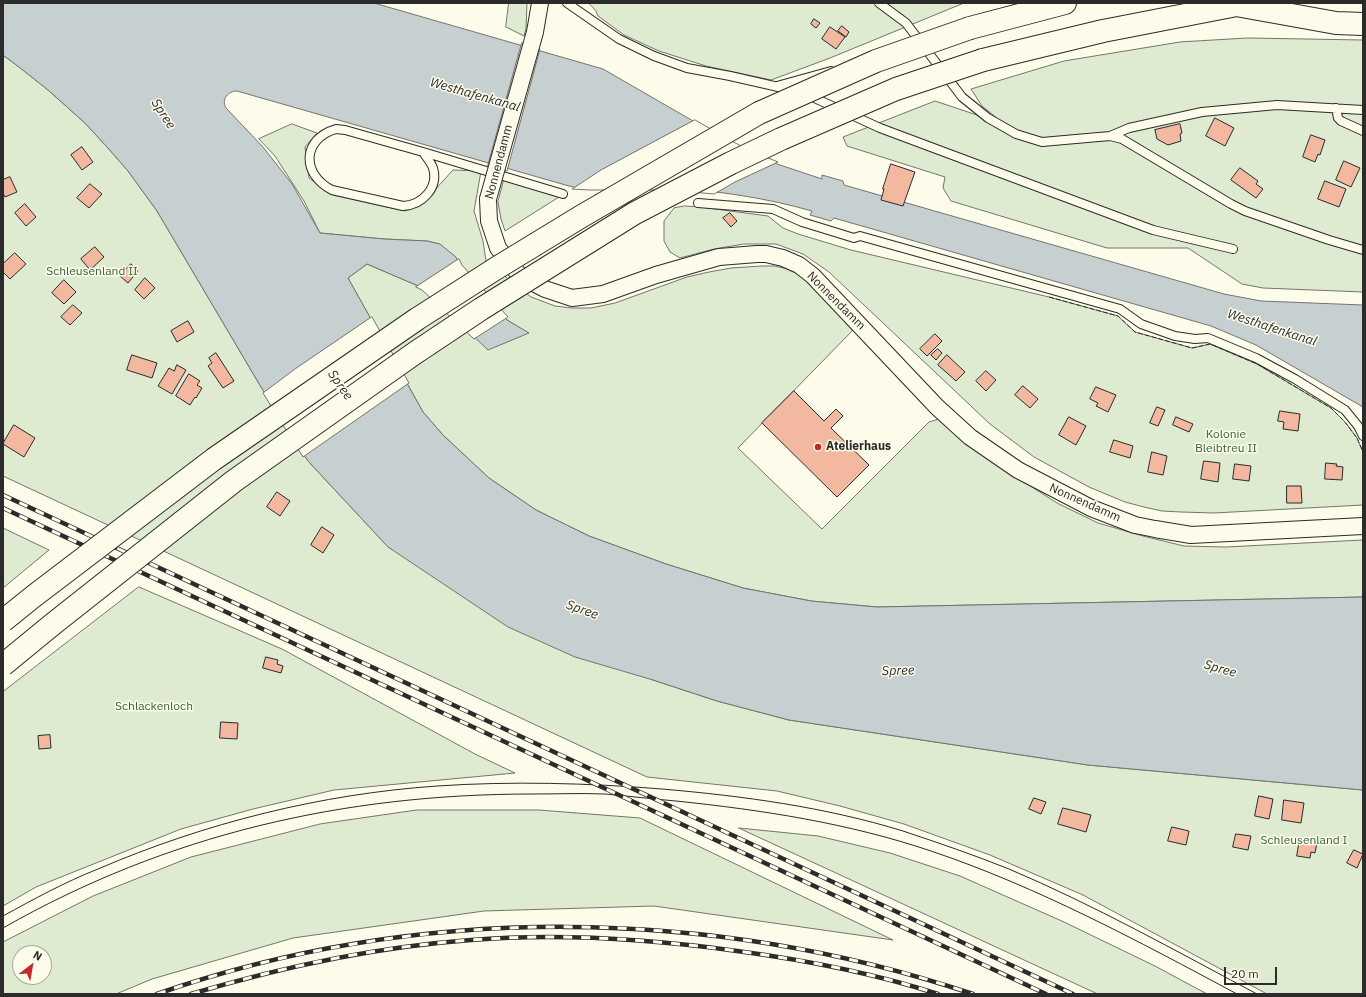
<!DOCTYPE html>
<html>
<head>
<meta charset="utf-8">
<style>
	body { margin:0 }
	#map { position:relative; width:1366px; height:997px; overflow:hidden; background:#fdfbea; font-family:"IBM Plex Sans",sans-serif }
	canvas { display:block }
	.frame { position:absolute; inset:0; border:4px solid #2b2b2b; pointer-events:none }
	.north { position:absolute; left:12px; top:945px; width:40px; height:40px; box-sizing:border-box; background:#fdfbea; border:1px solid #a9a89e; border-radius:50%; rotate:31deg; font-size:11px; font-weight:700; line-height:16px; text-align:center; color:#2b2b2b }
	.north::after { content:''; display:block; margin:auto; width:14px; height:18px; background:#c62828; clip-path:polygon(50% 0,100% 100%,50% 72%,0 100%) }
	.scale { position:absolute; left:1224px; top:967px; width:53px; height:18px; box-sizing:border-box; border:2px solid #2b2b2b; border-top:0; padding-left:5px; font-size:12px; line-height:14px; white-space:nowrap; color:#2b2b2b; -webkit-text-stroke:3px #fdfbea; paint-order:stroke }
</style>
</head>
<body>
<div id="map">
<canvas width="1366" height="997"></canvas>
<div class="frame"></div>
<div class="north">N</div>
<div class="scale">20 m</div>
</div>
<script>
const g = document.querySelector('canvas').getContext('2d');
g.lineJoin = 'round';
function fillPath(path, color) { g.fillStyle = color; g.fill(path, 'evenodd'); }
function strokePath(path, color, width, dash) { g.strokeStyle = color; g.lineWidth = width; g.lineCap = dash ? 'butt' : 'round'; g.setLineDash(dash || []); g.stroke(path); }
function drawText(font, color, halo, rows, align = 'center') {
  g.font = font + ' "IBM Plex Sans",sans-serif'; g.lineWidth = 3; g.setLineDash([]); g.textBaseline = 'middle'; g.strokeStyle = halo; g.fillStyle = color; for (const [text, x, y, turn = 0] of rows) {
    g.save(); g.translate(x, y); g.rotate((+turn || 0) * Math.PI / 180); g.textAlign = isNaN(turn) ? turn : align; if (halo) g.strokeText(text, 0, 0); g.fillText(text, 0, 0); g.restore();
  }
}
const green = new Path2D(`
	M 509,3 L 527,3 L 526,29 L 524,36 L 506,27 Z
	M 589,3 L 964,3 L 830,58 L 771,80 L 706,66 L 659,51 L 624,35 L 598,16 L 596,11 Z
	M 1248,38 L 1363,40 L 1363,292 L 1263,288 L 1242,284 L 1188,248 L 1107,248 L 951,201 L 943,188 L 945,177 L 847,146 L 843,137 L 935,101 L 977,115 L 994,126 L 998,119 L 982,106 L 971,89 L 1064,61 L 1180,42 Z
	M 3,55 L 19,67 L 48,90 L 85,123 L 107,147 L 128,171 L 157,211 L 261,387 L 308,461 L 388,547 L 653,680 L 717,701 L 789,720 L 1088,765 L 1363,790 L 1363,994 L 1267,994 L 1083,895 L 990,855 L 904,824 L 840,806 L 777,791 L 647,777 L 3,476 Z
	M 292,124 L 317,133 L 305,147 L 309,178 L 333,195 L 405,211 L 421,205 L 453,170 L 481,171 L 474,211 L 483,241 L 486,261 L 531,297 L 555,306 L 572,308 L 591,308 L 615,303 L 687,277 L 709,272 L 731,268 L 762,266 L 775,266 L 787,269 L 798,274 L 808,281 L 853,330 L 738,448 L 822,529 L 929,422 L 939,419 L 1010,473 L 1057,503 L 1098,523 L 1143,536 L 1184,546 L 1226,547 L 1363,540 L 1363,597 L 877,607 L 811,601 L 743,588 L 666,564 L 589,536 L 536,510 L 489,478 L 443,435 L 423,412 L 348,278 L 367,264 L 528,333 L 507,320 L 440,244 L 427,241 L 384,239 L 320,233 L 304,201 L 275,156 L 259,139 Z
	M 504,180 L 559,197 L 505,231 L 501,219 L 498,202 Z
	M 685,206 L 700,207 L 768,216 L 783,228 L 798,234 L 851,250 L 1049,297 L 1118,316 L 1135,332 L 1192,348 L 1210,344 L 1257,364 L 1331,408 L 1345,422 L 1357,438 L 1363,452 L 1363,505 L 1214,513 L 1181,512 L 1162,511 L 1144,507 L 1125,502 L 1089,487 L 1034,457 L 990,424 L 829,272 L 803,254 L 776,244 L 744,244 L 714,249 L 680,258 L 670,252 L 664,241 L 664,221 L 674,208 Z
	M 3,528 L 49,550 L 3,588 Z
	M 139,587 L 282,649 L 475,754 L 515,773 L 334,790 L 253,809 L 181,829 L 36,887 L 3,906 L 3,692 Z
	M 417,810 L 539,810 L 640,818 L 893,940 L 654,906 L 484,911 L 293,938 L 152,979 L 116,994 L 3,994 L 3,942 L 93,896 L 191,857 L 320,824 ZM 20,953 L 44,953 L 44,977 L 20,977 Z
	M 739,828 L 818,836 L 890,853 L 960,876 L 1064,922 L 1155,966 L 1207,994 L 1098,994 Z`);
fillPath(green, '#deebd1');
strokePath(green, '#74746e', 1);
const water = new Path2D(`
	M 3,3 L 374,3 L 603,69 L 733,144 L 765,160 L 822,179 L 822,175 L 843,181 L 844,185 L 1224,294 L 1261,301 L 1363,305 L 1363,407 L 1256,345 L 1211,326 L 834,218 L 831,221 L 810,215 L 812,211 C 766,198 720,191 672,188 C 641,186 609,188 578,188 L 569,186 L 237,91 C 228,91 221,99 226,108 L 263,147 L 292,184 L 320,233 L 384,239 L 427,241 L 440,244 L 456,257 L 460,267 L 507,320 L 529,333 L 488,350 L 423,288 L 367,264 L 348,278 L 423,412 L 443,435 L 489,478 L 536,510 L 589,536 L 666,564 L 743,588 L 811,601 L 877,607 L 1363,597 L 1363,790 L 1088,765 L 789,720 L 717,701 L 653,680 L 575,657 L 508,627 L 388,547 L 308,461 L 261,387 L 157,211 L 128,171 L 107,147 L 85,123 L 48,90 L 19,67 L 3,55 Z`);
fillPath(water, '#c7d0d0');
strokePath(water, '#74746e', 1);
const pier = new Path2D(`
	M 522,43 L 540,49 L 507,171 L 488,166 Z
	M 695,120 L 746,149 L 778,162 L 735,182 L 714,194 L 671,190 L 589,190 L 572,189 L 601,170 Z
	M 459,259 L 462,265 L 508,317 L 474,339 L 422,290 L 416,287 Z
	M 372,317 L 409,383 L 303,457 L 263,393 L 295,369 Z`);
fillPath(pier, '#fdfbea');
strokePath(pier, '#74746e', 1);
const building = new Path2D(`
	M 814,19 L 820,23 L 816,28 L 811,24 Z
	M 842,26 L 849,32 L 846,37 L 838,31 Z
	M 830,27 L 845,37 L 836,49 L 822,39 Z
	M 1215,118 L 1234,128 L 1225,146 L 1206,136 Z
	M 1180,124 L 1182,133 L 1180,134 L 1181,141 L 1168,145 L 1157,139 L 1155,130 Z
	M 1311,135 L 1325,140 L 1320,155 L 1318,154 L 1315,162 L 1303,157 Z
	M 82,147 L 93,162 L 82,170 L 71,155 Z
	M 1344,161 L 1360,168 L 1351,187 L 1336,180 Z
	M 891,164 L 915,172 L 903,206 L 881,200 L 884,189 L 883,189 Z
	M 1240,168 L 1258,181 L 1256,184 L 1263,189 L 1256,198 L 1231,180 Z
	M 10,177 L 17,192 L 5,197 L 3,193 L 3,180 Z
	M 1325,181 L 1346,189 L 1339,207 L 1318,199 Z
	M 90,184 L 102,194 L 89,208 L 77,198 Z
	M 25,204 L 36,217 L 26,226 L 15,213 Z
	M 730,213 L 737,221 L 731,227 L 723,218 Z
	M 95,247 L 104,257 L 90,270 L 81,259 Z
	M 15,253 L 26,264 L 10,279 L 3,272 L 3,264 Z
	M 131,264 L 138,271 L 128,283 L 120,276 Z
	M 145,278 L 155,288 L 144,299 L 135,290 Z
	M 64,280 L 76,292 L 64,304 L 52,293 Z
	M 73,305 L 82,313 L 70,325 L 61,317 Z
	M 188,321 L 194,332 L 177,342 L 171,331 Z
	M 935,334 L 942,341 L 927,356 L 920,349 Z
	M 938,349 L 942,353 L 936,360 L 931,355 Z
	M 216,353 L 234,381 L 223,388 L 208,366 L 212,363 L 209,358 Z
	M 132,355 L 157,363 L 152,378 L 127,370 Z
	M 947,355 L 965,372 L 956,381 L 938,365 Z
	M 177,365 L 186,370 L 172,394 L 158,386 L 169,368 L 174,371 Z
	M 986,371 L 996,380 L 986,391 L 976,381 Z
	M 189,374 L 200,381 L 197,385 L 202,388 L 196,398 L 195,397 L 190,405 L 176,396 Z
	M 1023,386 L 1038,399 L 1030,408 L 1015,395 Z
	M 1096,387 L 1116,395 L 1108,412 L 1096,406 L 1098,403 L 1090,399 Z
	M 794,391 L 824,421 L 836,409 L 843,416 L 831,428 L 869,465 L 837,497 L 762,423 Z
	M 1157,407 L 1165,410 L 1158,426 L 1150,423 Z
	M 1280,411 L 1300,414 L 1298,431 L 1283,429 L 1284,422 L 1278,421 Z
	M 1069,417 L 1086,426 L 1076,445 L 1059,435 Z
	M 1176,417 L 1193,424 L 1189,432 L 1173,425 Z
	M 14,425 L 35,438 L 24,457 L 3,444 Z
	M 1114,440 L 1133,446 L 1130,458 L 1110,452 Z
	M 1152,452 L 1167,456 L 1163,475 L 1148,472 Z
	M 1204,461 L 1220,463 L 1218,482 L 1201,479 Z
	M 1326,463 L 1337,464 L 1336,466 L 1343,467 L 1342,480 L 1325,479 Z
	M 1235,464 L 1251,466 L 1249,481 L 1233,479 Z
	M 1287,486 L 1301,486 L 1302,503 L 1287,503 Z
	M 277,492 L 290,501 L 280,516 L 267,507 Z
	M 322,527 L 334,535 L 323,553 L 311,545 Z
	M 266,657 L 278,660 L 277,664 L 283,666 L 281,673 L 263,668 Z
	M 221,722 L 238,723 L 237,739 L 220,738 Z
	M 50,735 L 51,748 L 39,749 L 38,736 Z
	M 1259,796 L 1273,799 L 1269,819 L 1255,816 Z
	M 1034,798 L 1046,802 L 1041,814 L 1029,809 Z
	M 1284,800 L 1304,803 L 1301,823 L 1282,820 Z
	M 1063,808 L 1091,815 L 1086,832 L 1058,824 Z
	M 1172,827 L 1189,831 L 1186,845 L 1168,841 Z
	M 1236,834 L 1251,836 L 1248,850 L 1233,847 Z
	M 1300,839 L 1317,842 L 1315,853 L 1311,852 L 1310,858 L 1297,856 Z
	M 1354,850 L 1363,854 L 1357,868 L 1347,863 Z`);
fillPath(building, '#f2b8a0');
strokePath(building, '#2b2b2b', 1);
const service = new Path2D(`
	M 567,3 L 619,39 L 654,56 L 687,68 L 730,76 L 796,91
	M 879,3 L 906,23 L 962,97 L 988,118 L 1016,134 L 1042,142 L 1110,136 L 1129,128 L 1202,112 L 1277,105 L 1363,110
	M 777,86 L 831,71
	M 808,95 L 880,128 L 1153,230 L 1233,249
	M 1336,108 L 1338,118 L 1341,121 L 1363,131
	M 336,129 L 345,130 L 423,152 C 426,157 431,162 433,168 C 439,188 422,205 403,206 L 332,190 C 301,174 302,139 336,129 Z
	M 1110,136 L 1122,139 L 1231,204 L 1245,211 L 1329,240 L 1363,250
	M 423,152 L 563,194
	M 698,203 L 773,209 L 802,222 L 854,238 L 860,236 L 1120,309 L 1141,324 L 1175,336 L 1195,339 L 1208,338 L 1256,358 L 1295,379 L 1345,410 L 1358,426 L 1363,436`);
const minor = new Path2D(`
	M 535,32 L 540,3
	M 488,199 L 489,221 L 498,248 L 520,276 L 545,289 L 572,298 L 603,294 L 656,275 L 719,257 L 757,254 L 766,254 L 783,258 L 799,265 L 813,276 L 937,407 L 970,437 L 1018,470 L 1091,508 L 1135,525 L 1155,529 L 1191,535 L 1363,526`);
const motorway = new Path2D(`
	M 1236,5 L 1336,23 L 1363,24
	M 970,28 L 1065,3
	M 983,60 L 1103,31 L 1247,3`);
strokePath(service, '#2b2b2b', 10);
strokePath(minor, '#2b2b2b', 18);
strokePath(motorway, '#2b2b2b', 24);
strokePath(service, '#fdfbea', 8);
strokePath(minor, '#fdfbea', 16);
strokePath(motorway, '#fdfbea', 22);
strokePath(new Path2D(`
	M 3,916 C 34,899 65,882 98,869 C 205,823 321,794 437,786 C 512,781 587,783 662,789 C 743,796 825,807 903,831 C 939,843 974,855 1009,869 C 1094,905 1176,951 1257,994
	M 3,928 C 168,834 344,794 533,794 C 557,794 581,793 605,794 C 628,796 652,799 676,801 C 762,810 848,823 931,851 C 1038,887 1138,941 1237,994`), '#2b2b2b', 1);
const rail = new Path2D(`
	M 3,495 L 1073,994
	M 3,508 L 1046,994
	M 157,994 C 419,903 711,906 973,994
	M 191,994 C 282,967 375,947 471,940 C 560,933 649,939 737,951 C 805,960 873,973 938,994`);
strokePath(rail, '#2b2b2b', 4.5);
strokePath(rail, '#fdfbea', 3, [9]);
const minorBridge = new Path2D(`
	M 488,199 L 535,32`);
const motorwayBridge = new Path2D(`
	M 3,621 L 34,596 L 214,459 L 417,319 L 495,269 L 582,216 L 759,113 L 876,61 L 970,28
	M 3,665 L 53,624 L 234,481 L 415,353 L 481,309 L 635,213 L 731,163 L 781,139 L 896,89 L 983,60`);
strokePath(minorBridge, '#2b2b2b', 18, []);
strokePath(motorwayBridge, '#2b2b2b', 24, []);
strokePath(minorBridge, '#fdfbea', 16);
strokePath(motorwayBridge, '#fdfbea', 22);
strokePath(new Path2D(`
	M 1049,297 L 1118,316 L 1135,332 L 1192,348 L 1210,344 L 1257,364 L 1331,408 L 1345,422 L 1357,438 L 1363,452`), '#2b2b2b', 1, [5, 2]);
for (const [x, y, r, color] of [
	[818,447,4,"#c62828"]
]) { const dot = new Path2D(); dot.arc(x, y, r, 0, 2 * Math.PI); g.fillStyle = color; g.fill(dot); strokePath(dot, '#fdfbea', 1.5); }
drawText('12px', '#2b2b2b', '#fdfbea', [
	["Nonnendamm",499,162,-75],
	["Nonnendamm",836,301,45],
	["Nonnendamm",1085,503,24]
]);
drawText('12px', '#34623c', '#fdfbea', [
	["Schleusenland II",92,272],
	["Kolonie",1226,435],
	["Bleibtreu II",1226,449],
	["Schlackenloch",154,707],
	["Schleusenland I",1304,841]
]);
drawText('bold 12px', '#2b2b2b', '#fdfbea', [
	["Atelierhaus",826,447]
], 'left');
drawText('italic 13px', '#2b2b2b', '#fdfbea', [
	["Westhafenkanal",475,95,16],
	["Spree",163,114,57],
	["Westhafenkanal",1272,328,18],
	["Spree",340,385,55],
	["Spree",582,610,20],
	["Spree",1220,669,16],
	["Spree",898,671,-2]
]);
</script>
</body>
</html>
